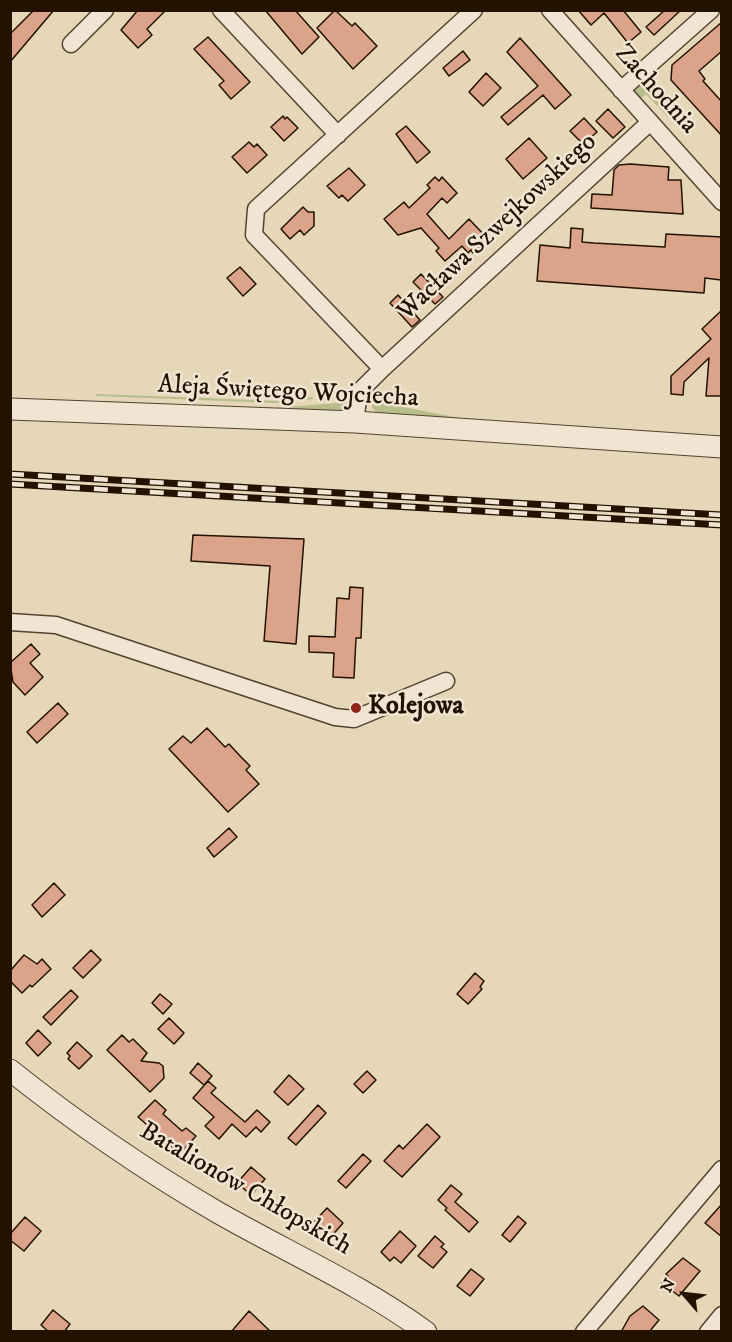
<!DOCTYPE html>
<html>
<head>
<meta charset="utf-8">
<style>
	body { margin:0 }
	#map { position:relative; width:732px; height:1342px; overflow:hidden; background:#e6d7b9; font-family:"IM FELL DW Pica",serif }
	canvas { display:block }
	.frame { position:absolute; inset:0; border:12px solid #231200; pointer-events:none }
	.north { position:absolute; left:654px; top:1264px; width:60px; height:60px; -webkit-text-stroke:4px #efe5d2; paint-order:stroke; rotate:298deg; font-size:16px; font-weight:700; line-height:24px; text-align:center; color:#231200 }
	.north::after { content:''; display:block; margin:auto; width:21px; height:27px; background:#231200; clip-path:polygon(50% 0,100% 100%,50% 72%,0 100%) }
</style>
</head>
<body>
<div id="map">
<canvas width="732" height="1342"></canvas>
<div class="frame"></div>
<div class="north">N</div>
</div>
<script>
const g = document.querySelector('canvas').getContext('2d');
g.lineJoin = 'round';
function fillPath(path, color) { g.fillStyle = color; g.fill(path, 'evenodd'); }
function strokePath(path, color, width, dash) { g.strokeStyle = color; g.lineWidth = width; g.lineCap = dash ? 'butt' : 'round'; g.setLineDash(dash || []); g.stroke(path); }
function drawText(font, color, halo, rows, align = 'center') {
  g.font = font + ' "IM FELL DW Pica",serif'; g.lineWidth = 5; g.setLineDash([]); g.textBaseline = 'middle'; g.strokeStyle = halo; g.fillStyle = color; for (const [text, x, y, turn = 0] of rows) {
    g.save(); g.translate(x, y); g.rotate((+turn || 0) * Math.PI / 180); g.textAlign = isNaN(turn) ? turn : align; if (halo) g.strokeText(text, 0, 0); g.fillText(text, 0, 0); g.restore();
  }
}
fillPath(new Path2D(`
	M 642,78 L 673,111 L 668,117 L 646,94 L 638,101 C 631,90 634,87 642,78 Z
	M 96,394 L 280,401 L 313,397 L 313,399 L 276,403 L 96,396 Z
	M 96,401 L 275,408 L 349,402 L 342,412 L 98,404 Z
	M 370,403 L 389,404 L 464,419 L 462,421 L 376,413 Z`), '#b8bd8c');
const building = new Path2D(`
	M 34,10 L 54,10 L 10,62 L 10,34 Z
	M 138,10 L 166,10 L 147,29 L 152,35 L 138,48 L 121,30 Z
	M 265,10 L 295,10 L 319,37 L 302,54 Z
	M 335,10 L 352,26 L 355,23 L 377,46 L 353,69 L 317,28 Z
	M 578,10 L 623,10 L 641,32 L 628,43 L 604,13 L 591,25 Z
	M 665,10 L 681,10 L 654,35 L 646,27 Z
	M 722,22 L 722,51 L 699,71 L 705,79 L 703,81 L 722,102 L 722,136 L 671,80 L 672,65 Z
	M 208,37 L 250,82 L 231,99 L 219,85 L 224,81 L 194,49 Z
	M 520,38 L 571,95 L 555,109 L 543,95 L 508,125 L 501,117 L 538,86 L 507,52 Z
	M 463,51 L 470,60 L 449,76 L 443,68 Z
	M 486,73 L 501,88 L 483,106 L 469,92 Z
	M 608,109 L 625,127 L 613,138 L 596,121 Z
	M 283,116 L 285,119 L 287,117 L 298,128 L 284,141 L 271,127 Z
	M 584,118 L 597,132 L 583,144 L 570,131 Z
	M 406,126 L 430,152 L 417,163 L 396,134 Z
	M 529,138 L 547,158 L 523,179 L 506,159 Z
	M 249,142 L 254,147 L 257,144 L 267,155 L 247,173 L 232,157 Z
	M 630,164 L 669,167 L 668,180 L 681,180 L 683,214 L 591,208 L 592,194 L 612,195 L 614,170 L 619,165 Z
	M 349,168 L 365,185 L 348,201 L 342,195 L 339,198 L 327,186 Z
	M 435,177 L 439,181 L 442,177 L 457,193 L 447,203 L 442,198 L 427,214 L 449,239 L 469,219 L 488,239 L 473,253 L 471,250 L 468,253 L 462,246 L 445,261 L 436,251 L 439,248 L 421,228 L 398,235 L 384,219 L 404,202 L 409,208 L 430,188 L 427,185 Z
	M 303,207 L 308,212 L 314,212 L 314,226 L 304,235 L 300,230 L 290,239 L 281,229 Z
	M 571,228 L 583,229 L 582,242 L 594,243 L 665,247 L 666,234 L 722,237 L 721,280 L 705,278 L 704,293 L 537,281 L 540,245 L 570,248 Z
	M 240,267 L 256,284 L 243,296 L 227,278 Z
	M 421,274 L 443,297 L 435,304 L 413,282 Z
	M 398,295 L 420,320 L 412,327 L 390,303 Z
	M 722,310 L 722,396 L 706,396 L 709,358 L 684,382 L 683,395 L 671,394 L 671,376 L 711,339 L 702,329 Z
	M 193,535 L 304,539 L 296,644 L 264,641 L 270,566 L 191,561 Z
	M 350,587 L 363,588 L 361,638 L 356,638 L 354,678 L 333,677 L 334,653 L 309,652 L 309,636 L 335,637 L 337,598 L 349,599 Z
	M 31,644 L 40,654 L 30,663 L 43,677 L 25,695 L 13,682 L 10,663 Z
	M 58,703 L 68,714 L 37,743 L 27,732 Z
	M 207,728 L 225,747 L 229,744 L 241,757 L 250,766 L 246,770 L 259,784 L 228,812 L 169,749 L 183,736 L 191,743 Z
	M 229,828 L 237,837 L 214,857 L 207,848 Z
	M 54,883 L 65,895 L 42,917 L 32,905 Z
	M 91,950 L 101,960 L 83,978 L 73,968 Z
	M 24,955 L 37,964 L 42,959 L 51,969 L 32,987 L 30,985 L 22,993 L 10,981 L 10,971 Z
	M 475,973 L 484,981 L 480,987 L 482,989 L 468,1004 L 457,994 Z
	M 71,990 L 78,997 L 51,1025 L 43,1017 Z
	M 160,994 L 172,1004 L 163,1014 L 152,1003 Z
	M 169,1018 L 184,1033 L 174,1044 L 158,1029 Z
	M 38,1030 L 51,1043 L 38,1056 L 26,1043 Z
	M 122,1035 L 129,1042 L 133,1039 L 147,1053 L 141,1061 L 159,1063 L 163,1066 L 164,1078 L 150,1092 L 107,1050 Z
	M 77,1042 L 92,1056 L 79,1069 L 68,1059 L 70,1056 L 67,1053 Z
	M 198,1063 L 212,1076 L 204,1085 L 190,1073 Z
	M 367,1071 L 376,1080 L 363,1093 L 354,1084 Z
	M 289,1075 L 304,1089 L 288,1105 L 274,1092 Z
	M 208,1081 L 216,1088 L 211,1093 L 245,1122 L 257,1110 L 270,1122 L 261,1132 L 256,1127 L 246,1137 L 232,1124 L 219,1139 L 205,1126 L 214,1117 L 193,1098 Z
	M 155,1100 L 166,1110 L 163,1114 L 182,1131 L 186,1128 L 196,1136 L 180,1154 L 138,1117 Z
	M 318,1105 L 326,1113 L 296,1145 L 288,1138 Z
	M 427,1124 L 440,1137 L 402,1177 L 384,1161 L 399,1145 L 403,1149 Z
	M 363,1154 L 371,1161 L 346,1188 L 338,1181 Z
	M 251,1167 L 265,1179 L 251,1195 L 237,1183 Z
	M 451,1185 L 462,1194 L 455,1202 L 478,1222 L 469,1232 L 445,1210 L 447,1208 L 438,1200 Z
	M 722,1204 L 722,1237 L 705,1223 Z
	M 327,1208 L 343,1223 L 330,1238 L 313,1223 Z
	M 518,1216 L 526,1223 L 510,1242 L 502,1235 Z
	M 25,1217 L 41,1231 L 24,1251 L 10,1240 L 10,1234 Z
	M 400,1231 L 416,1246 L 401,1263 L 394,1257 L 390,1261 L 381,1252 Z
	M 435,1236 L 444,1244 L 441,1247 L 447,1252 L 433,1268 L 418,1256 Z
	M 683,1258 L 700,1271 L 679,1296 L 662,1283 L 668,1276 L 666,1274 Z
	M 471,1269 L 484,1279 L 470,1296 L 457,1286 Z
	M 643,1306 L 659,1320 L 649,1332 L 621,1332 L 630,1316 Z
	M 53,1310 L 70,1324 L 64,1332 L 49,1332 L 41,1325 Z
	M 249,1311 L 271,1332 L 231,1332 Z`);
fillPath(building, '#dba38a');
strokePath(building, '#231200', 1.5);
const minor = new Path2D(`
	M 221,10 L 338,135
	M 474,10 L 256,209 L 254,235 L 382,369 L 649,123
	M 550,10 L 722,202
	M 71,44 L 105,10
	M 621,90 L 711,10
	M 355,422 L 359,392 L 382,369
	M 10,622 L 56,625 L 335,717 L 354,719 L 446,681
	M 584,1332 L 722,1169
	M 708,1332 L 722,1315`);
const tertiary = new Path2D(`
	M 10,409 L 355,422 L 722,447
	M 10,1070 C 75,1122 145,1170 217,1212 C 287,1252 360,1284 426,1332`);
strokePath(minor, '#54432e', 19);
strokePath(tertiary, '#54432e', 23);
strokePath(minor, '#efe5d2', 16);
strokePath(tertiary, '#efe5d2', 21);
const rail = new Path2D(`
	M 10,474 L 722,515
	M 10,484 L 722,525`);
strokePath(rail, '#231200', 7);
strokePath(rail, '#efe5d2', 4.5, [14]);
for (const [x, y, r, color] of [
	[356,708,6,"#8f2418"]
]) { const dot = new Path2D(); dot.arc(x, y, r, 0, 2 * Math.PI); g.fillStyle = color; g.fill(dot); strokePath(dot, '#efe5d2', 2); }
drawText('26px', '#231200', '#efe5d2', [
	["Zachodnia",655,90,48],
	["Wacława Szwejkowskiego",498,228,-43],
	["Aleja Świętego Wojciecha",288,393,3],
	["Batalionów Chłopskich",245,1190,30]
]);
drawText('bold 26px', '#231200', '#efe5d2', [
	["Kolejowa",368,708]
], 'left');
</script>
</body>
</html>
